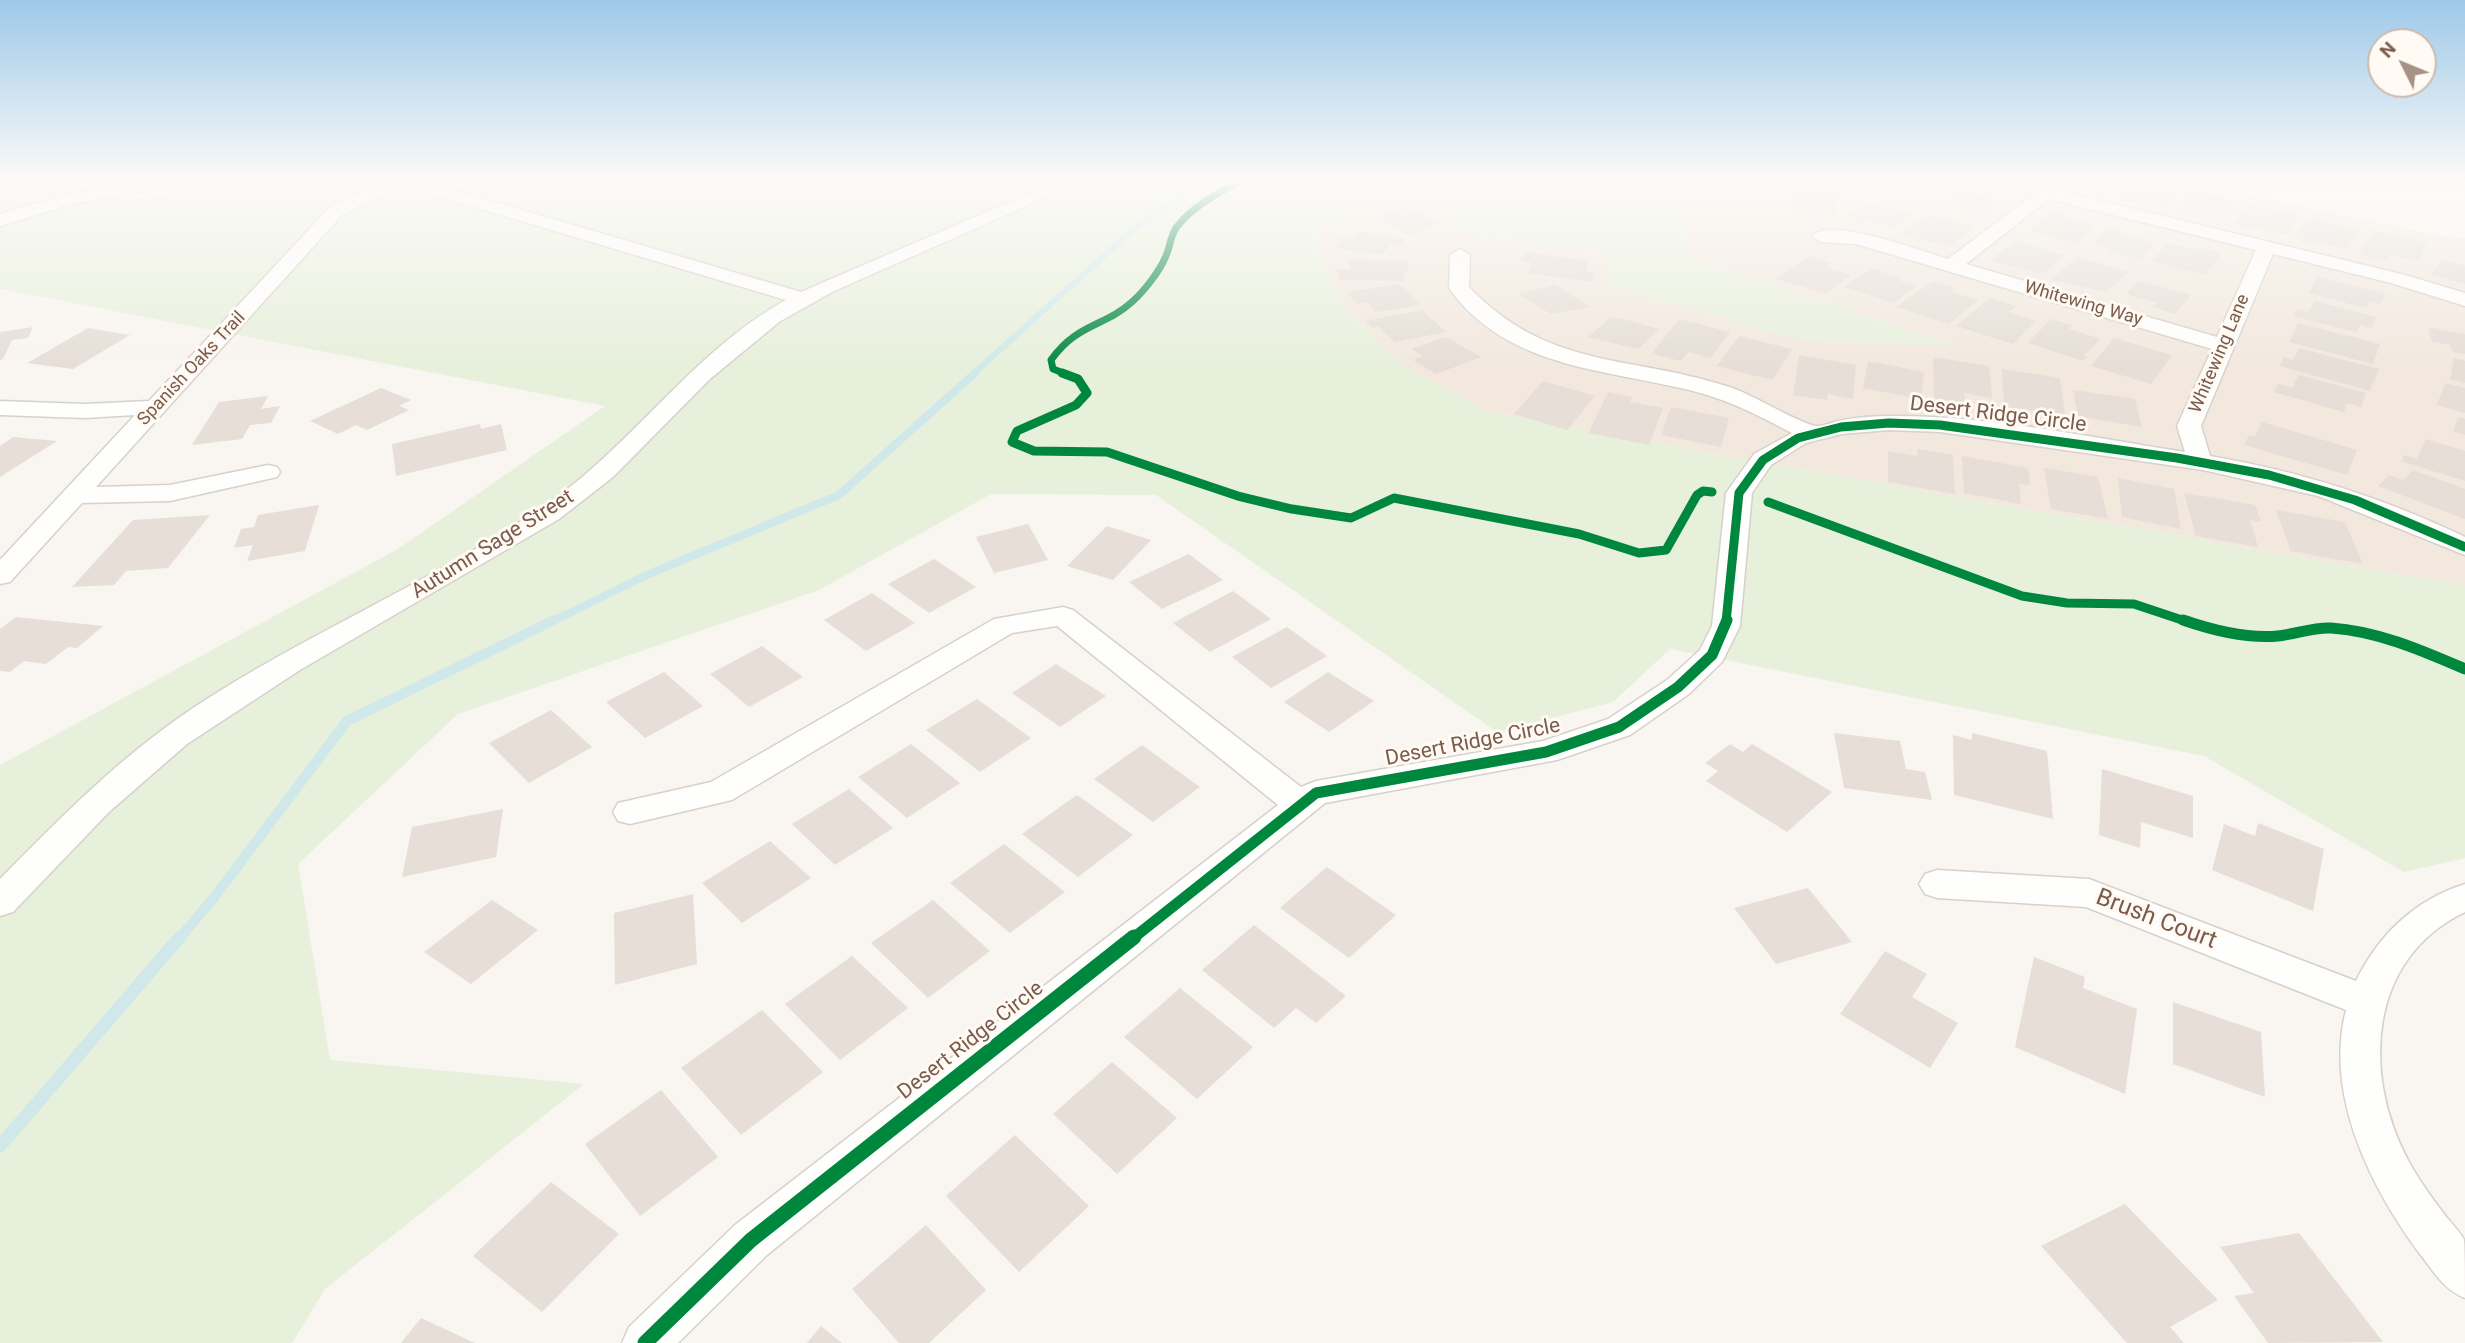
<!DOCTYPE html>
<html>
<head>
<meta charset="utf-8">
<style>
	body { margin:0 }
	#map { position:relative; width:2465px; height:1343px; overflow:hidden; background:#f9f5f0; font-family:Roboto,sans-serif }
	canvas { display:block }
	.north { position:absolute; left:2367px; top:28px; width:70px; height:70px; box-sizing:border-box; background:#fffaf3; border:2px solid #cabbb1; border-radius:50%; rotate:313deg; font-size:19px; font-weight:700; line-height:28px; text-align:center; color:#7a5c4d }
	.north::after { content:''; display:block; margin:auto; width:24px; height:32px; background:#a69286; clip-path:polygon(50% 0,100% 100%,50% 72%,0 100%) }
</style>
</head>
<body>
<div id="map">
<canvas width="2465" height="1343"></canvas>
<div class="north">N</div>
</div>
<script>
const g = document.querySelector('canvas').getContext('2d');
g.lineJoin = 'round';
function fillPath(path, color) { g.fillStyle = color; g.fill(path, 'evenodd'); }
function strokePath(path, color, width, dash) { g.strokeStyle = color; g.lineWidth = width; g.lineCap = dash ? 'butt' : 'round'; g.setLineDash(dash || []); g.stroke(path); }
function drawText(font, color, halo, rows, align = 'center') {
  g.font = font + ' Roboto,sans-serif'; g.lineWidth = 6; g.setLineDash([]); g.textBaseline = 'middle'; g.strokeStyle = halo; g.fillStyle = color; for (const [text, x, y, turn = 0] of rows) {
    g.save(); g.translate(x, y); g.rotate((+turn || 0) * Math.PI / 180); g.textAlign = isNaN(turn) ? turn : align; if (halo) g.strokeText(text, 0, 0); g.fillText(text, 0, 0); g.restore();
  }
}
fillPath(new Path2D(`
	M 1797,180 L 2176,180 L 2446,237 L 2465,238 L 2465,586 L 1725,456 L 1487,411 L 1404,366 L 1347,311 L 1320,259 L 1318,229 L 1339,215 L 1388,200 L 1441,195 L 1458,233 L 1610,252 L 1608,284 L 1960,346 L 1689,259 L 1682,196 Z`), '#f2e8de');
fillPath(new Path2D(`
	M 0,180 L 34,180 L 134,200 L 242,184 L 438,191 L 532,180 L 1797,180 L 1682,196 L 1689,259 L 1963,347 L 1799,340 L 1608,285 L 1610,252 L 1458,233 L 1440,195 C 1396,200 1355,203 1318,230 L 1320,259 L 1347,311 L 1404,366 L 1487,411 L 1725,456 L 2465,586 L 2465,858 L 2404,872 L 2204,756 L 1670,649 L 1613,702 L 1497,732 L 1156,495 L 991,494 L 819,590 L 458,714 L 298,864 L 330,1060 L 584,1084 L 325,1289 L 292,1343 L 0,1343 L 0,765 L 398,549 L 605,406 L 0,289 Z`), '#e7f0db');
strokePath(new Path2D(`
	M 973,374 L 1134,229 L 1203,180`), '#d0e8ea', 6);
strokePath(new Path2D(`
	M 551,622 L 649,574 L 839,495 L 975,373`), '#d0e8ea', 8);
strokePath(new Path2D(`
	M 179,939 L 216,895 L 347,721 L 554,620`), '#d0e8ea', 10);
strokePath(new Path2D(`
	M 0,1146 L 180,937`), '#d0e8ea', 13);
fillPath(new Path2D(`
	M 1891,180 L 1941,180 L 1954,185 L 1925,195 L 1882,183 Z
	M 2067,180 L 2127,180 L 2112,195 L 2061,186 Z
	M 2135,181 L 2182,191 L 2166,209 L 2118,199 Z
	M 1793,187 L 1838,193 L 1835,216 L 1788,209 Z
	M 1962,190 L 2004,202 L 1982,217 L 1954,208 L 1958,205 L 1944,201 Z
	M 2193,190 L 2242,202 L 2229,218 L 2205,213 L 2200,218 L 2175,211 Z
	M 1868,202 L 1894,209 L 1914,212 L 1892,227 L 1866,219 L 1861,223 L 1843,218 Z
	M 2249,204 L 2300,215 L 2288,235 L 2233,225 Z
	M 1404,206 L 1442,223 L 1409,235 L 1376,220 Z
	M 2051,211 L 2068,215 L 2065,218 L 2095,225 L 2077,244 L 2030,231 Z
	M 1929,214 L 1975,227 L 1950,246 L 1899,235 Z
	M 2309,218 L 2360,230 L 2348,249 L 2294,239 Z
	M 2108,228 L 2127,232 L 2124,235 L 2155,243 L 2140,259 L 2108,251 L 2111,248 L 2093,243 Z
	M 2373,230 L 2427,243 L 2418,261 L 2391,255 L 2388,261 L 2359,254 Z
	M 1357,231 L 1406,239 L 1400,246 L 1390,244 L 1382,255 L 1334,248 L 1343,237 L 1352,238 Z
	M 2015,241 L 2065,255 L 2043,274 L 1989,261 Z
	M 2167,243 L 2196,250 L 2199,247 L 2222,253 L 2205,275 L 2152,262 Z
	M 1525,252 L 1589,261 L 1586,271 L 1595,272 L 1592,282 L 1528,273 L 1532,262 L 1521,261 Z
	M 1810,256 L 1831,263 L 1826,267 L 1852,275 L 1826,293 L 1774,279 Z
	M 2077,257 L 2129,272 L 2107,292 L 2051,280 Z
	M 1349,260 L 1407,261 L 1409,272 L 1404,272 L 1405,281 L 1339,280 L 1337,269 L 1350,269 Z
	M 2442,260 L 2465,266 L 2465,284 L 2431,275 Z
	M 1871,268 L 1901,278 L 1898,280 L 1917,286 L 1894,303 L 1844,287 Z
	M 2318,277 L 2386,294 L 2380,304 L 2370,301 L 2366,308 L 2308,293 Z
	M 1933,281 L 1956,288 L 1951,292 L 1979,300 L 1948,324 L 1896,307 Z
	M 2138,281 L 2191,295 L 2175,314 L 2153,307 L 2157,303 L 2126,294 Z
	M 1400,284 L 1420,305 L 1376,312 L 1368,302 L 1358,304 L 1347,292 Z
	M 1555,285 L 1591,307 L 1551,314 L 1518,294 Z
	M 1990,298 L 2017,306 L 2009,312 L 2036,321 L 2013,344 L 1956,326 Z
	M 2315,301 L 2377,317 L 2371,328 L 2360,325 L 2356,332 L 2293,316 L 2297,309 L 2308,312 Z
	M 1422,310 L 1446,332 L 1395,342 L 1378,326 L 1372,328 L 1365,321 Z
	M 1611,317 L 1627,320 L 1659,329 L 1638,349 L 1588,337 Z
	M 1679,319 L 1730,332 L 1711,358 L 1688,352 L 1681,361 L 1652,354 Z
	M 2051,319 L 2072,325 L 2069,329 L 2101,339 L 2084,355 L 2088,356 L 2083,361 L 2028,343 Z
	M 2298,323 L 2380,344 L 2373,364 L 2289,342 Z
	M 33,327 L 28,338 L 12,340 L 3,359 L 0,360 L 0,332 Z
	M 2428,327 L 2465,334 L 2465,354 L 2453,352 L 2450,345 L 2432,342 Z
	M 88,328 L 130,335 L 73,369 L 27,363 Z
	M 1739,336 L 1792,349 L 1772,380 L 1717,366 Z
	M 1446,337 L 1481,357 L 1436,374 L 1413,360 L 1423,356 L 1411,349 Z
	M 2114,338 L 2172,355 L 2151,384 L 2091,366 Z
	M 2299,348 L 2379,369 L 2370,391 L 2280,366 L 2284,357 L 2293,360 Z
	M 1799,355 L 1856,365 L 1853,399 L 1828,394 L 1827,400 L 1793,395 Z
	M 1933,357 L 1989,366 L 1992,398 L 1964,393 L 1965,404 L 1934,398 Z
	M 2454,358 L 2465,361 L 2465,383 L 2450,379 Z
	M 1868,361 L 1924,372 L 1921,399 L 1863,388 Z
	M 2002,369 L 2060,378 L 2065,414 L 2004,407 Z
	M 2299,375 L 2366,393 L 2361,407 L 2347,403 L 2344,412 L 2274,392 L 2278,384 L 2292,388 Z
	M 1543,381 L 1595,396 L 1567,430 L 1514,414 Z
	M 2445,383 L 2465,388 L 2465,413 L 2437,405 Z
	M 381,388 L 411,400 L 399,406 L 409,410 L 367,430 L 356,425 L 338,434 L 310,421 Z
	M 2073,390 L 2135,399 L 2142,427 L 2078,416 Z
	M 1608,392 L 1632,397 L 1630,402 L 1663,408 L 1649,445 L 1589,433 Z
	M 268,396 L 261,409 L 280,406 L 271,423 L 250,425 L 242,439 L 192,445 L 219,402 Z
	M 1671,407 L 1729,418 L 1721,447 L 1661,435 Z
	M 2458,417 L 2465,419 L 2465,435 L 2453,432 Z
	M 2262,422 L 2357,450 L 2347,475 L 2244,445 L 2249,435 L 2255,437 Z
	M 480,424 L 481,429 L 501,424 L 507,450 L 396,476 L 392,444 Z
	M 13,437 L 57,441 L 0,477 L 0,446 Z
	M 2426,439 L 2465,451 L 2465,481 L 2401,461 L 2404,455 L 2417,459 Z
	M 1918,449 L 1953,455 L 1955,494 L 1888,482 L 1888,451 L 1917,456 Z
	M 1962,456 L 2028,468 L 2030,485 L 2019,484 L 2021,504 L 1964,493 Z
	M 2044,468 L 2098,477 L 2108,519 L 2051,509 Z
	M 2413,470 L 2465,489 L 2465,519 L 2378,486 L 2389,475 L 2403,480 Z
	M 2118,478 L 2174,489 L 2181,529 L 2122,517 Z
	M 2184,493 L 2255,505 L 2261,522 L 2250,520 L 2258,547 L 2196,536 Z
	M 319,505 L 305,551 L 247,561 L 253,545 L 234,548 L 241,529 L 254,527 L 258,515 Z
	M 2276,510 L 2345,522 L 2363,564 L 2291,551 Z
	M 210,515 L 168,568 L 126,571 L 114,585 L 72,587 L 133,520 Z
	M 1028,524 L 1048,560 L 994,573 L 976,537 Z
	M 1107,526 L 1151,540 L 1113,580 L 1067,566 Z
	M 1189,554 L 1223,580 L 1162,609 L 1129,582 Z
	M 934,559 L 976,587 L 929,613 L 888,584 Z
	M 1233,591 L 1271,619 L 1210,652 L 1173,623 Z
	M 872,593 L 915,623 L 866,651 L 824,620 Z
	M 16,617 L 103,626 L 77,648 L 68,647 L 46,664 L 24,661 L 10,672 L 0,671 L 0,629 Z
	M 1287,627 L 1327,656 L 1271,688 L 1232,657 Z
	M 762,646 L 803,677 L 749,707 L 710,674 Z
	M 1056,664 L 1106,696 L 1060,727 L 1012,693 Z
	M 664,672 L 703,706 L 645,738 L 606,702 Z
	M 1328,672 L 1374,701 L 1329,732 L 1284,702 Z
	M 977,699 L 1031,738 L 980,772 L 926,730 Z
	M 551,710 L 592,747 L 529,783 L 489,743 Z
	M 1834,733 L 1900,741 L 1906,769 L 1925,772 L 1932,800 L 1844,788 Z
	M 1972,733 L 2047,751 L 2053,819 L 1954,795 L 1953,735 L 1972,740 Z
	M 911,744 L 960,783 L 907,818 L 858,777 Z
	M 1730,744 L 1743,752 L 1752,744 L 1832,792 L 1787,832 L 1706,781 L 1718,771 L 1705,763 Z
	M 1142,745 L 1200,787 L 1153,822 L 1094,779 Z
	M 2102,769 L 2193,796 L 2193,838 L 2141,822 L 2140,848 L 2099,835 Z
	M 849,789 L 893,828 L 835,865 L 792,824 Z
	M 1077,795 L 1133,835 L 1078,877 L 1022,834 Z
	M 503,809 L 496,857 L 402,877 L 412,827 Z
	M 2258,823 L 2324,849 L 2313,911 L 2212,870 L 2224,824 L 2255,836 Z
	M 770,841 L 811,878 L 742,923 L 702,883 Z
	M 1004,844 L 1065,892 L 1010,933 L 950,883 Z
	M 1327,867 L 1396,915 L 1349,958 L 1280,908 Z
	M 1808,888 L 1852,942 L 1776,964 L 1734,908 Z
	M 693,894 L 697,964 L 615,985 L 614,913 Z
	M 492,900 L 538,930 L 471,984 L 424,952 Z
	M 933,900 L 990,951 L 928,998 L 871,943 Z
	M 1254,925 L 1346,996 L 1316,1023 L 1296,1008 L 1274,1028 L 1202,970 Z
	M 1885,951 L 1927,974 L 1912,997 L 1958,1023 L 1930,1068 L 1840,1014 Z
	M 852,956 L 908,1008 L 840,1060 L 785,1004 Z
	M 2034,957 L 2085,977 L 2083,988 L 2137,1009 L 2125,1094 L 2015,1047 Z
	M 1180,988 L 1253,1047 L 1197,1099 L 1124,1037 Z
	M 2173,1002 L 2261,1032 L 2265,1097 L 2173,1064 Z
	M 762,1010 L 823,1072 L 741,1135 L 681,1068 Z
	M 1112,1062 L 1177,1118 L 1117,1174 L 1053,1114 Z
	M 661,1090 L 718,1157 L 640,1216 L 585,1144 Z
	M 1015,1135 L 1089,1206 L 1019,1272 L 946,1196 Z
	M 551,1182 L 619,1234 L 542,1312 L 473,1256 Z
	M 2125,1204 L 2218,1300 L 2170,1327 L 2184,1343 L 2127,1343 L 2041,1246 Z
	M 926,1225 L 986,1290 L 929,1343 L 899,1343 L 852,1289 Z
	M 2299,1233 L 2383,1342 L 2268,1343 L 2234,1296 L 2254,1293 L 2220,1247 Z
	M 421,1318 L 475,1343 L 401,1343 Z
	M 821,1326 L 842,1343 L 807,1343 Z`), '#e6ded7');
const minor = new Path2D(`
	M 148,180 L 186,180 L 177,185 L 68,205 L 0,226 L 0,214 L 65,195 Z
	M 384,180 L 420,180 L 801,292 L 1061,180 L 1085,180 L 832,292 L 779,322 L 710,379 L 613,477 L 559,519 L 300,670 L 187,744 L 109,812 L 13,912 L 0,916 L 0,879 C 60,818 121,756 193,708 C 305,634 430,583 541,508 C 631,449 691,352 786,300 L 401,185 L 342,215 L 96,487 L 170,485 L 268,465 L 277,467 L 280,472 L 277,477 L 170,501 L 82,503 L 10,582 L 0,584 L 0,560 L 135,415 L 85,418 L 0,415 L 0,401 L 85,404 L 149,401 L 330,207 Z
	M 1985,180 L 2015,180 L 2405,275 L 2465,293 L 2465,306 L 2391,283 L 2273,254 L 2201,426 L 2210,456 C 2299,471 2384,498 2465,537 L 2465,555 L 2318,496 L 2203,470 L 1940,432 L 1889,430 L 1842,434 L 1806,443 L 1771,465 L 1752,493 L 1740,626 L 1722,662 L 1689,694 L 1630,735 L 1557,760 L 1325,803 L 767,1255 L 678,1343 L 622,1343 L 629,1327 L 735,1225 L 1278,805 L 1057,626 L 1012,633 L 732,800 L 630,824 L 618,821 L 613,812 L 618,803 L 711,782 L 994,619 L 1063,607 L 1073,610 L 1301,787 L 1316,781 L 1543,741 L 1608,719 L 1667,680 L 1700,650 L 1712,626 L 1726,493 L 1754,454 L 1792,433 C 1763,418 1735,403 1704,394 C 1615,369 1508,372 1449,288 L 1450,255 L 1460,249 L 1470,255 L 1469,287 C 1550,372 1635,354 1735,389 C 1752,395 1805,426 1817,426 C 1825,426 1835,421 1843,420 C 1858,417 1875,416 1890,416 C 1988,415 2088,437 2185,452 L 2177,426 L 2212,349 L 1856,244 L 1821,242 L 1812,236 C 1828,216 1925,252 1948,259 L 2033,195 L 1988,184 ZM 2049,199 L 2256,250 L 2217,337 L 1966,264 Z
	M 1937,870 L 2089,879 L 2356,981 C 2379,934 2415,900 2465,884 L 2465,912 C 2367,959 2362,1075 2409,1162 C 2420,1182 2434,1201 2448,1219 C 2453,1225 2461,1233 2464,1240 C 2465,1251 2465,1285 2465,1298 C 2444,1290 2434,1272 2420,1254 C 2371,1188 2324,1095 2346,1010 L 2086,907 L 1937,898 L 1925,894 L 1919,884 L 1925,874 Z`);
strokePath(minor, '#d7d1cb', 3);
fillPath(minor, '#fefefd');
strokePath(new Path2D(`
	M 1066,374 L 1053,369 L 1051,360 C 1077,323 1105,327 1133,301 C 1144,291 1159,272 1165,258 C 1170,248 1170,237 1176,228 C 1192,206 1219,193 1241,180`), '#00873e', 7);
strokePath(new Path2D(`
	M 1062,373 L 1078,379 L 1087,393 L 1076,405 L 1017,431 L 1012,442 L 1034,451 L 1107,452 L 1238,496 L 1292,509 L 1351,518 L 1394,498 L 1579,534 L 1639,553 L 1666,550 L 1697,495 L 1703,491 L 1712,492
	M 1768,502 L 2022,596 L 2067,603 L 2134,604 L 2188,622
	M 1726,622 L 1739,493 L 1763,460 L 1798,438 L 1841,427 L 1889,423 L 1940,425 L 2177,458 L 2269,475 L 2355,500 L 2465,547`), '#00873e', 9);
strokePath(new Path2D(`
	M 2183,620 C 2212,630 2247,639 2278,636 C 2296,634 2314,627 2331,628 C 2378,631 2423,651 2465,669
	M 1132,939 L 1316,793 L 1546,752 L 1619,727 L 1678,687 L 1712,655 L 1727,620`), '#00873e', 11);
strokePath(new Path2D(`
	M 645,1343 L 751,1240 L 1134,937`), '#00873e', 15);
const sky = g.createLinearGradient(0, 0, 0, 368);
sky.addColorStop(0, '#9ec9e9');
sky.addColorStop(0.49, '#fcfaf8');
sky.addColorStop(1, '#fcfaf800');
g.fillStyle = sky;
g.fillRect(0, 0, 2465, 368);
drawText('18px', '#7a5c4d', '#fffaf3', [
	["Whitewing Way",2083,304,16],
	["Whitewing Lane",2220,354,-67],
	["Spanish Oaks Trail",192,369,-47]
]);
drawText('21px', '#7a5c4d', '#fffaf3', [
	["Desert Ridge Circle",1998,415,7],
	["Autumn Sage Street",493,545,-32],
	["Desert Ridge Circle",1473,743,-11],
	["Desert Ridge Circle",971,1041,-38]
]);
drawText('24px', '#7a5c4d', '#fffaf3', [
	["Brush Court",2156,920,21]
]);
</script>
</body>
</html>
